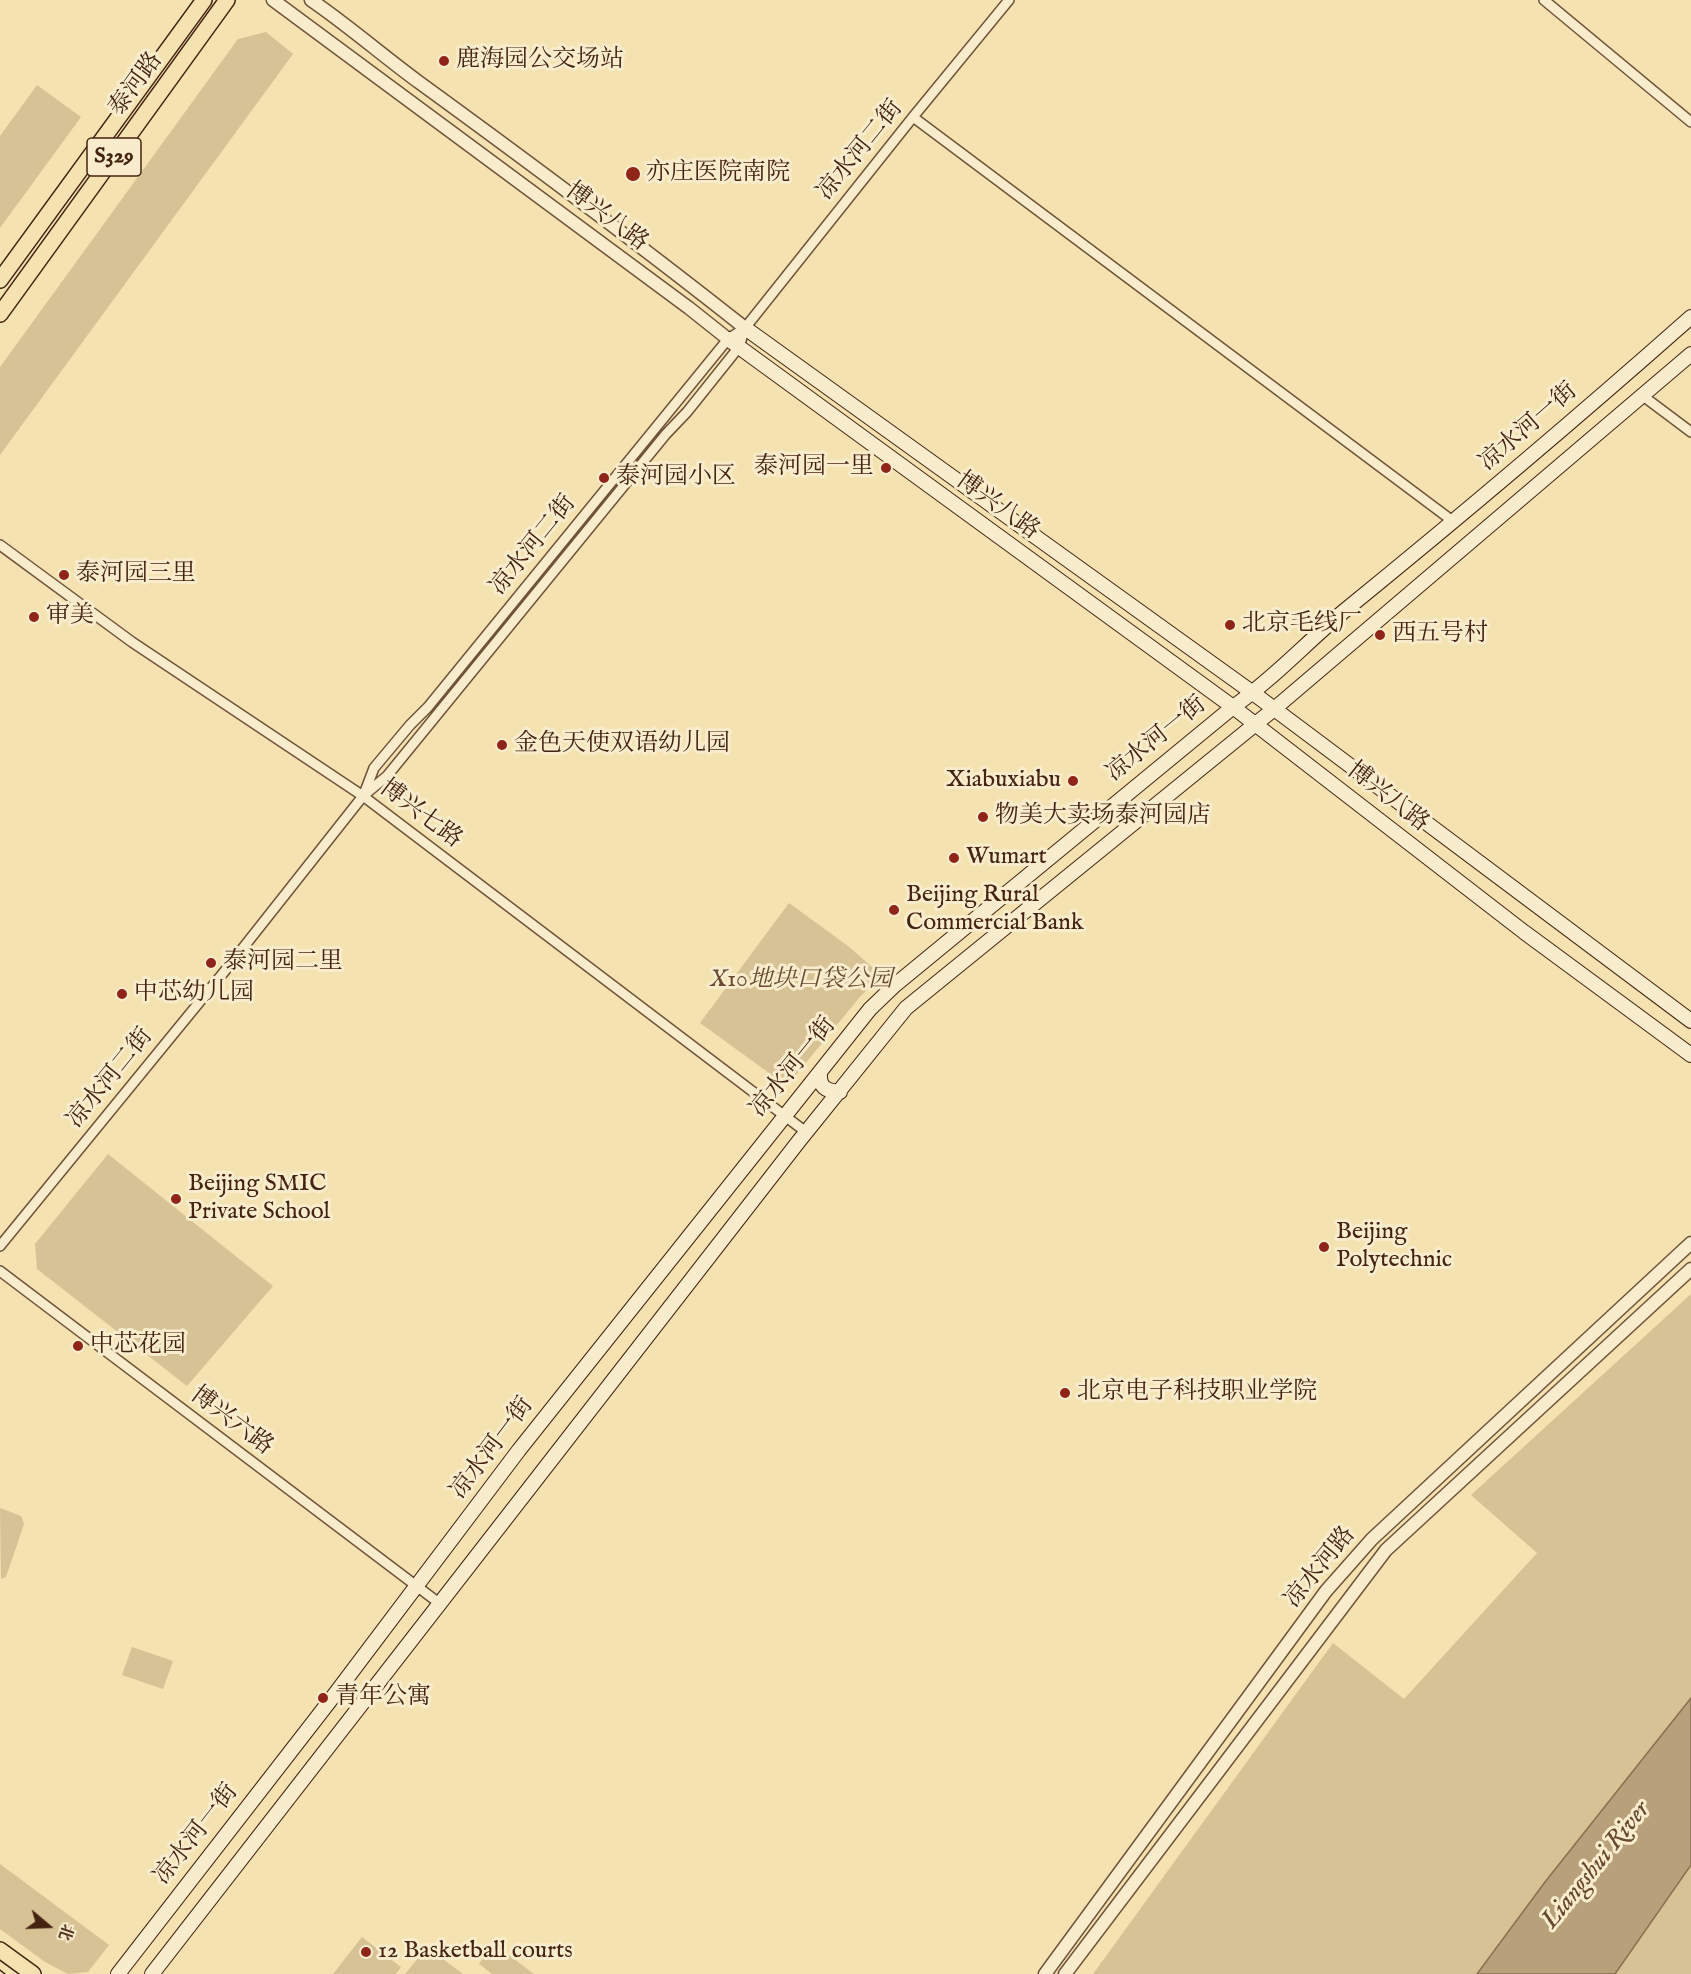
<!DOCTYPE html>
<html>
<head>
<meta charset="utf-8">
<style>
	body { margin:0 }
	#map { position:relative; width:1691px; height:1974px; overflow:hidden; background:#f4e2b0; font-family:"IM FELL English","Noto Serif SC",serif }
	canvas { display:block }
	.north { position:absolute; left:18px; top:1896px; width:60px; height:60px; -webkit-text-stroke:4px #f8eccc; paint-order:stroke; rotate:109deg; font-size:16px; font-weight:700; line-height:24px; text-align:center; color:#442311 }
	.north::after { content:''; display:block; margin:auto; width:21px; height:27px; background:#442311; clip-path:polygon(50% 0,100% 100%,50% 72%,0 100%) }
</style>
</head>
<body>
<div id="map">
<canvas width="1691" height="1974"></canvas>
<div class="north">北</div>
</div>
<script>
const g = document.querySelector('canvas').getContext('2d');
g.lineJoin = 'round';
function fillPath(path, color) { g.fillStyle = color; g.fill(path, 'evenodd'); }
function strokePath(path, color, width, dash) { g.strokeStyle = color; g.lineWidth = width; g.lineCap = dash ? 'butt' : 'round'; g.setLineDash(dash || []); g.stroke(path); }
function drawText(font, color, halo, rows, align = 'center') {
  g.font = font + ' "IM FELL English","Noto Serif SC",serif'; g.lineWidth = 6; g.setLineDash([]); g.textBaseline = 'middle'; g.strokeStyle = halo; g.fillStyle = color; for (const [text, x, y, turn = 0] of rows) {
    g.save(); g.translate(x, y); g.rotate((+turn || 0) * Math.PI / 180); g.textAlign = isNaN(turn) ? turn : align; if (halo) g.strokeText(text, 0, 0); g.fillText(text, 0, 0); g.restore();
  }
}
fillPath(new Path2D(`
	M 266,32 L 293,54 L 0,455 L 0,367 L 238,39 Z
	M 37,85 L 81,117 L 0,228 L 0,136 Z
	M 789,903 L 848,946 L 881,975 L 859,998 L 795,1076 L 776,1078 L 700,1023 Z
	M 108,1154 L 273,1286 L 187,1386 L 37,1269 L 35,1244 Z
	M 1691,1294 L 1691,1698 L 1545,1882 L 1477,1974 L 1093,1974 L 1333,1643 L 1404,1699 L 1537,1553 L 1471,1495 Z
	M 0,1508 L 21,1516 L 24,1524 L 6,1577 L 1,1579 Z
	M 132,1647 L 173,1661 L 163,1689 L 122,1675 Z
	M 0,1864 L 109,1945 L 88,1972 L 68,1974 L 45,1962 L 0,1929 Z
	M 1691,1865 L 1691,1974 L 1615,1974 Z
	M 362,1937 L 401,1967 L 396,1974 L 333,1974 Z
	M 493,1943 L 534,1974 L 492,1974 L 479,1964 Z
	M 427,1947 L 463,1974 L 405,1974 Z`), '#d6c295');
const water = new Path2D(`
	M 1691,1698 L 1691,1865 L 1615,1974 L 1477,1974 L 1545,1882 Z`);
fillPath(water, '#b8a17a');
strokePath(water, '#8a6f50', 1.5);
const minor = new Path2D(`
	M 1544,0 L 1691,122
	M 913,117 L 1454,522
	M 1643,396 L 1691,432
	M 0,545 L 132,642 L 363,796 L 806,1132
	M 364,794 L 374,768 L 410,725 L 428,707 L 728,339 L 745,328 L 913,117 L 1009,0
	M 0,1246 L 224,972 L 363,796 L 387,776 L 666,434 L 687,412 L 739,347 L 745,328
	M 0,1271 L 439,1603`);
const tertiary = new Path2D(`
	M 273,0 L 689,308 L 728,339
	M 311,0 C 349,26 383,56 420,83 C 530,163 639,244 745,328
	M 1045,1974 L 1326,1591 L 1372,1539 L 1691,1243
	M 1065,1974 L 1386,1550 L 1691,1269`);
const secondary = new Path2D(`
	M 745,328 L 1253,693 L 1691,1021
	M 728,339 L 1233,707 L 1524,932 L 1691,1055
	M 820,1072 C 819,1087 825,1091 840,1092
	M 118,1974 L 329,1702 L 519,1450 L 870,1009 L 895,985 L 1233,707 C 1273,679 1306,643 1343,612 C 1461,516 1577,418 1691,317
	M 152,1974 L 799,1141 L 906,1008 L 1274,709 L 1691,354`);
const primary = new Path2D(`
	M 0,280 L 204,0
	M 0,314 L 227,0
	M 0,1950 L 33,1974`);
strokePath(minor, '#705339', 12);
strokePath(tertiary, '#705339', 15);
strokePath(secondary, '#442311', 16);
strokePath(primary, '#442311', 18);
strokePath(minor, '#f8eccc', 9);
strokePath(tertiary, '#f8eccc', 12);
strokePath(secondary, '#f8eccc', 14);
strokePath(primary, '#f4e2b0', 15);
strokePath(new Path2D(`
	M 0,1970 L 5,1974`), '#442311', 1.5);
for (const [x, y, r, color] of [
	[444,61,6,"#8f2418"],
	[633,174,8,"#8f2418"],
	[886,468,6,"#8f2418"],
	[604,478,6,"#8f2418"],
	[64,575,6,"#8f2418"],
	[34,617,6,"#8f2418"],
	[1230,625,6,"#8f2418"],
	[1380,635,6,"#8f2418"],
	[502,745,6,"#8f2418"],
	[1073,781,6,"#8f2418"],
	[983,817,6,"#8f2418"],
	[954,858,6,"#8f2418"],
	[894,910,6,"#8f2418"],
	[211,963,6,"#8f2418"],
	[122,994,6,"#8f2418"],
	[176,1199,6,"#8f2418"],
	[1324,1247,6,"#8f2418"],
	[78,1346,6,"#8f2418"],
	[1065,1393,6,"#8f2418"],
	[323,1698,6,"#8f2418"],
	[366,1952,6,"#8f2418"]
]) { const dot = new Path2D(); dot.arc(x, y, r, 0, 2 * Math.PI); g.fillStyle = color; g.fill(dot); strokePath(dot, '#f8eccc', 2); }
for (const [x, y, w] of [
	[114,157,54]
]) { const box = new Path2D(); box.roundRect(x - w / 2, y - 19, w, 38, 4.5); g.fillStyle = '#f8eccc'; g.fill(box); strokePath(box, '#442311', 1.5); }
drawText('bold 22px', '#442311', null, [
	["S329",114,157]
]);
drawText('24px', '#442311', '#f8eccc', [
	["鹿海园公交场站",456,61],
	["亦庄医院南院",646,174],
	["泰河园一里",874,468,"right"],
	["泰河园小区",616,478],
	["泰河园三里",76,575],
	["审美",46,617],
	["北京毛线厂",1242,625],
	["西五号村",1392,635],
	["金色天使双语幼儿园",514,745],
	["Xiabuxiabu",1061,781,"right"],
	["物美大卖场泰河园店",995,817],
	["Wumart",966,858],
	["Beijing Rural",906,896],
	["Commercial Bank",906,924],
	["泰河园二里",223,963],
	["中芯幼儿园",134,994],
	["Beijing SMIC",188,1185],
	["Private School",188,1213],
	["Beijing",1336,1233],
	["Polytechnic",1336,1261],
	["中芯花园",90,1346],
	["北京电子科技职业学院",1077,1393],
	["青年公寓",335,1698],
	["12 Basketball courts",378,1952]
], 'left');
drawText('24px', '#442311', '#f8eccc', [
	["泰河路",137,85,-54],
	["凉水河二街",861,151,-51],
	["博兴八路",606,218,37],
	["凉水河一街",1529,428,-41],
	["博兴八路",997,507,36],
	["凉水河二街",534,546,-51],
	["凉水河一街",1157,740,-39],
	["博兴八路",1387,798,38],
	["博兴七路",420,815,37],
	["凉水河一街",794,1068,-51],
	["凉水河二街",111,1079,-51],
	["博兴六路",231,1422,37],
	["凉水河一街",493,1449,-53],
	["凉水河路",1321,1568,-51],
	["凉水河一街",197,1835,-52]
]);
drawText('italic 24px', '#684b32', '#f8eccc', [
	["X10地块口袋公园",801,981]
]);
drawText('italic 26px', '#674930', '#f8eccc', [
	["Liangshui River",1597,1866,-51]
]);
</script>
</body>
</html>
